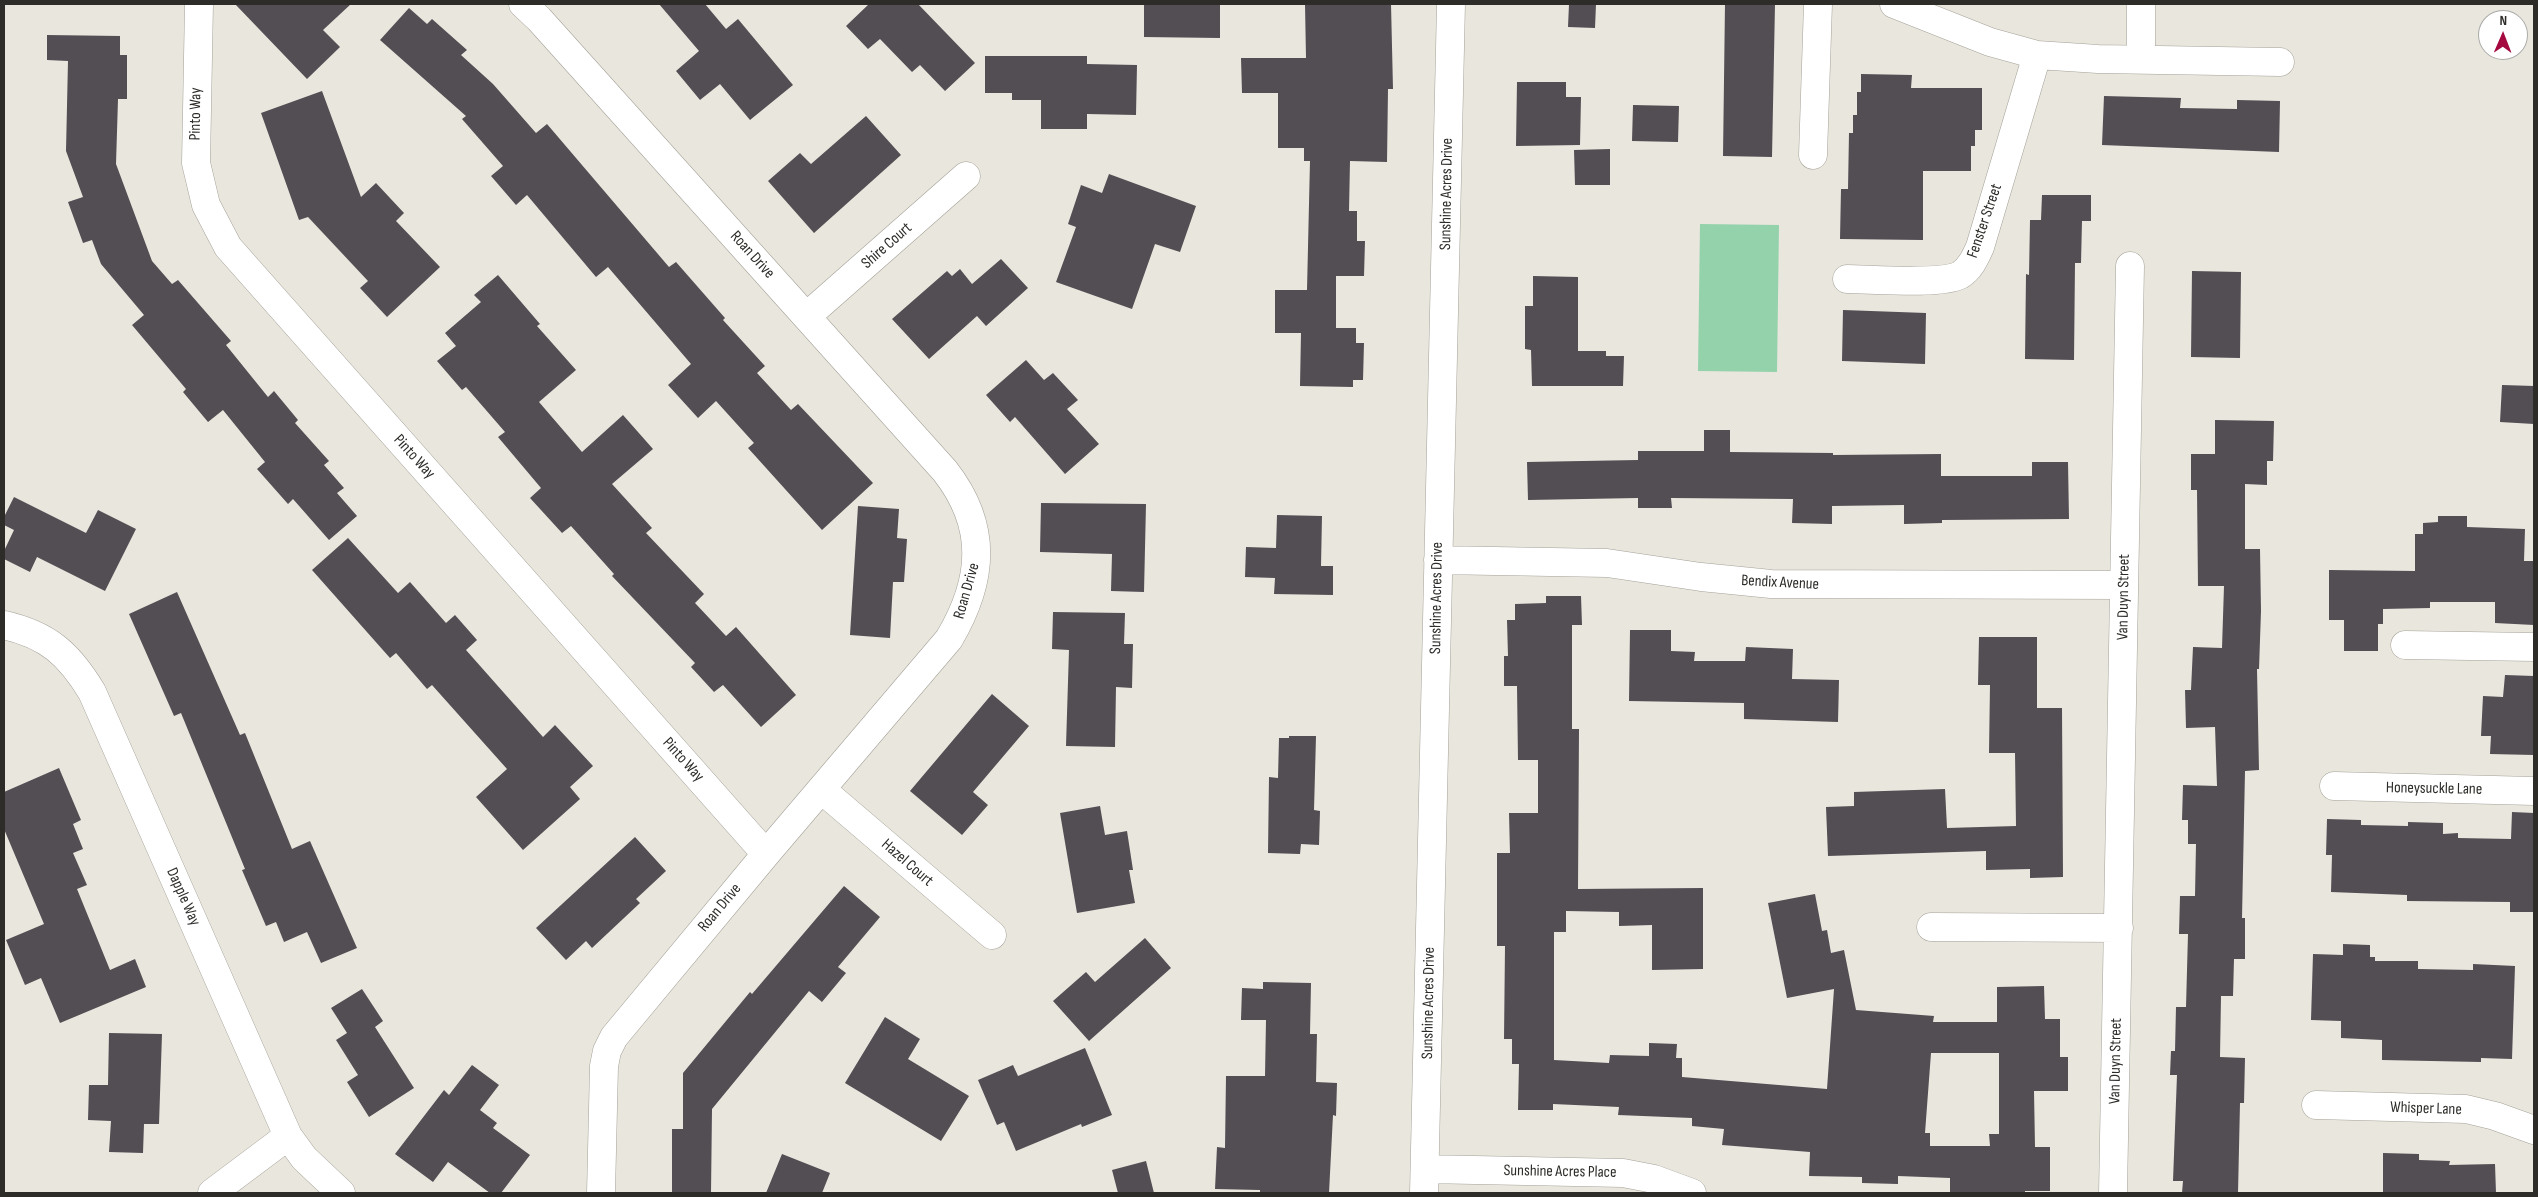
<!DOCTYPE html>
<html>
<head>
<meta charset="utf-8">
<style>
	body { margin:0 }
	#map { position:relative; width:2538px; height:1197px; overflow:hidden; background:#e9e6dd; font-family:"Sofia Sans Condensed",sans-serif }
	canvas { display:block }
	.frame { position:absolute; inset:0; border:5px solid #2d2c29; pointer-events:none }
	.north { position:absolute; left:2478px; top:10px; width:50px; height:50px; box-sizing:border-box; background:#fff; border:1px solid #ababa9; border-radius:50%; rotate:1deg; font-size:14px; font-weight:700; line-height:20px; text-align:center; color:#2d2c29 }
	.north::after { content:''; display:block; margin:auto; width:18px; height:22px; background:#a40940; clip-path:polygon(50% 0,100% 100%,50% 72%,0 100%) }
</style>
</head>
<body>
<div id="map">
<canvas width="2538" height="1197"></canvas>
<div class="frame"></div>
<div class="north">N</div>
</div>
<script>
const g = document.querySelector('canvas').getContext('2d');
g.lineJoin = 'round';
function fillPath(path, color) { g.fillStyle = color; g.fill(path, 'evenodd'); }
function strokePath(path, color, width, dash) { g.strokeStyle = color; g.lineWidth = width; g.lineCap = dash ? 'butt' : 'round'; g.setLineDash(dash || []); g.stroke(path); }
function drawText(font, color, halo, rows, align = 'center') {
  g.font = font + ' "Sofia Sans Condensed",sans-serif'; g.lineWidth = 5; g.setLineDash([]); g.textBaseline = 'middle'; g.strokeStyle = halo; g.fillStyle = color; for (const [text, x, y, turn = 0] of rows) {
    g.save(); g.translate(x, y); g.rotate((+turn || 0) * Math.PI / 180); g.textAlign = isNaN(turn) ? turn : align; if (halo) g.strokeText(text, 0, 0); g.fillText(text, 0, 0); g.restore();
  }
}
fillPath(new Path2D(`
	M 1700,224 L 1779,225 L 1777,372 L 1698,371 Z`), '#93d2ab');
fillPath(new Path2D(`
	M 235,4 L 351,4 L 323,30 L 340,47 L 307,79 Z
	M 659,4 L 705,4 L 726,29 L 738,19 L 793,85 L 750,120 L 720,84 L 700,100 L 676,71 L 699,51 Z
	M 869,4 L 918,4 L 975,63 L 945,91 L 920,65 L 912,72 L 880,39 L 868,49 L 846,26 Z
	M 1144,4 L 1220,4 L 1220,38 L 1144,37 Z
	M 1305,4 L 1391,4 L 1393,89 L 1388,89 L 1387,162 L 1350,161 L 1349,211 L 1357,211 L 1357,241 L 1365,241 L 1364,276 L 1336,276 L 1336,328 L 1356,328 L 1356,343 L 1364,343 L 1363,380 L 1353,380 L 1353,387 L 1300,386 L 1301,333 L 1275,333 L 1275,290 L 1307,290 L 1310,161 L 1304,161 L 1304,148 L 1278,148 L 1278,93 L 1242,93 L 1241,58 L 1306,58 Z
	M 1569,4 L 1596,4 L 1595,28 L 1568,27 Z
	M 1725,4 L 1775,4 L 1772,157 L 1723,156 Z
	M 409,8 L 427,24 L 432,19 L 467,50 L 461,55 L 493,84 L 536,133 L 547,124 L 669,267 L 676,262 L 725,318 L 723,320 L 765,366 L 757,373 L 791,410 L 798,404 L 873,483 L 822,530 L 748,448 L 754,443 L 716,401 L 698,418 L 668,385 L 691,364 L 608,267 L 596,277 L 527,195 L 516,205 L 491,176 L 503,166 L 462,119 L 466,116 L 380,40 Z
	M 47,35 L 120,36 L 120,55 L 127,55 L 127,99 L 118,99 L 116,164 L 152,261 L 172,284 L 178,280 L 231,341 L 226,345 L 268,397 L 274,391 L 298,420 L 295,423 L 329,461 L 324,465 L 344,488 L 337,493 L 357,516 L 329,540 L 293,499 L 288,504 L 257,469 L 265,462 L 223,410 L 208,422 L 183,392 L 186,389 L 132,325 L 144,315 L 101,264 L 92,240 L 83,243 L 68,202 L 83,197 L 66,151 L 68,61 L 47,60 Z
	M 985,56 L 1087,56 L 1087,64 L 1137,65 L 1136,115 L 1087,114 L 1087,129 L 1041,129 L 1041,100 L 1012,100 L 1012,93 L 985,93 Z
	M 1861,74 L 1912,75 L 1911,88 L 1982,88 L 1982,130 L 1975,130 L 1975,146 L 1971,146 L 1971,171 L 1923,171 L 1923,240 L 1840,239 L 1841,189 L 1848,189 L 1849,133 L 1853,133 L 1853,115 L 1857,115 L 1857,92 L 1861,92 Z
	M 1517,82 L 1566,82 L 1566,97 L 1581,97 L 1580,145 L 1516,146 Z
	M 322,91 L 361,197 L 376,183 L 404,213 L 396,221 L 440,267 L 387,317 L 360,288 L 368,281 L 308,217 L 299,220 L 261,113 Z
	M 2104,96 L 2181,98 L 2180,108 L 2237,109 L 2237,100 L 2280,101 L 2279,152 L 2102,145 Z
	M 1633,105 L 1679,106 L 1678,142 L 1632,141 Z
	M 866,116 L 901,155 L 814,233 L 768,181 L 800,153 L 811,164 Z
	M 1610,149 L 1610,185 L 1575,185 L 1574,150 Z
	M 1109,174 L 1196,206 L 1180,252 L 1155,244 L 1132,309 L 1056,282 L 1076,227 L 1068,224 L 1081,185 L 1102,193 Z
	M 2042,195 L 2091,195 L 2091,221 L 2082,221 L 2081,263 L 2075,263 L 2074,360 L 2025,359 L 2026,274 L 2029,275 L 2030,220 L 2041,220 Z
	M 1001,259 L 1028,288 L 986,326 L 977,316 L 929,359 L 892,319 L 947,271 L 952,276 L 960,269 L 972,284 Z
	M 2192,271 L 2241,272 L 2240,358 L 2191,357 Z
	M 498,275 L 540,324 L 537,326 L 576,370 L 539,402 L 582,452 L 623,415 L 653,449 L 612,484 L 652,528 L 646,533 L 704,594 L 695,603 L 726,636 L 736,627 L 796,695 L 761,727 L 723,685 L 714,692 L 691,667 L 695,663 L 612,576 L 614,574 L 571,526 L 562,533 L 530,498 L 541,488 L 498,437 L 505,432 L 466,387 L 462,390 L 437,361 L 456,346 L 445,333 L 481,302 L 474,295 Z
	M 1533,276 L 1578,277 L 1578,351 L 1606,351 L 1606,356 L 1624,356 L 1623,386 L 1532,386 L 1531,350 L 1525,349 L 1525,306 L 1533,306 Z
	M 1843,310 L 1926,313 L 1925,364 L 1842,361 Z
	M 1026,360 L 1044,380 L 1053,373 L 1078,400 L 1067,409 L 1099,444 L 1065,474 L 1015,417 L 1010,422 L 986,395 Z
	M 2502,385 L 2534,386 L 2534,424 L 2500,422 Z
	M 2215,420 L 2274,421 L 2273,461 L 2267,461 L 2267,485 L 2245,484 L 2245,549 L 2260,549 L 2261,611 L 2259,669 L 2257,669 L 2259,770 L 2245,771 L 2242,918 L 2245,918 L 2245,959 L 2234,959 L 2233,996 L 2221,996 L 2220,1057 L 2245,1058 L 2244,1103 L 2240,1103 L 2238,1193 L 2182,1193 L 2183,1181 L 2173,1181 L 2177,1075 L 2170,1075 L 2171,1051 L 2175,1051 L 2176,1007 L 2186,1007 L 2188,934 L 2179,934 L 2180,896 L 2195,896 L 2196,844 L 2188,844 L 2188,820 L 2182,820 L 2183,785 L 2217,786 L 2215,727 L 2186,728 L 2185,690 L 2191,690 L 2193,647 L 2222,648 L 2224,586 L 2198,586 L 2197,490 L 2191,490 L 2191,454 L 2215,454 Z
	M 1704,430 L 1730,430 L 1730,452 L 1833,453 L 1833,455 L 1941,454 L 1941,476 L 2032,476 L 2032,462 L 2068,462 L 2069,519 L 1942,520 L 1942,523 L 1904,524 L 1904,505 L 1832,506 L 1832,524 L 1792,523 L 1793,499 L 1671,498 L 1672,508 L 1638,508 L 1638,498 L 1528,500 L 1527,462 L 1638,460 L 1638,451 L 1704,451 Z
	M 14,497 L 86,533 L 98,510 L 136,529 L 105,591 L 37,557 L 30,572 L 4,559 L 4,551 L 14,530 L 4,525 L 4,517 Z
	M 1041,503 L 1146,504 L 1144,592 L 1111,591 L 1112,554 L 1040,552 Z
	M 858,506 L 899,509 L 897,538 L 907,539 L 904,582 L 893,582 L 890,638 L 850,635 Z
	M 1277,515 L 1322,516 L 1321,566 L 1333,566 L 1333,595 L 1274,594 L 1275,578 L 1245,577 L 1246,547 L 1276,548 Z
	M 2438,516 L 2467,516 L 2467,527 L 2525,529 L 2524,561 L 2534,561 L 2534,625 L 2495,623 L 2495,602 L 2430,602 L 2430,608 L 2383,609 L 2383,624 L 2378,624 L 2378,651 L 2344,651 L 2344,620 L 2329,620 L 2329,570 L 2415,571 L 2415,534 L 2423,534 L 2423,523 L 2438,522 Z
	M 348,538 L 398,593 L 410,582 L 446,623 L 455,615 L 477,640 L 466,650 L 543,737 L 555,725 L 593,766 L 570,787 L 580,799 L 523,850 L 476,797 L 507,769 L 432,685 L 427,689 L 396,653 L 390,658 L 312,570 Z
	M 177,592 L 240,735 L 245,733 L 292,849 L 310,841 L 357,948 L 321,963 L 307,932 L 284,942 L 276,922 L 266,926 L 242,870 L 245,869 L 181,713 L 174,716 L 129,614 Z
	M 1546,596 L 1581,596 L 1582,625 L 1572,625 L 1572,729 L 1579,729 L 1578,889 L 1703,888 L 1703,969 L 1652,970 L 1652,925 L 1619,926 L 1619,912 L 1566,911 L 1566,932 L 1554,932 L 1554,1060 L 1609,1063 L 1610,1055 L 1649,1056 L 1649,1043 L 1677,1044 L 1676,1058 L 1682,1058 L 1682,1077 L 1827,1089 L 1834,989 L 1787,998 L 1768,903 L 1815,894 L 1822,931 L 1827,930 L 1831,953 L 1844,950 L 1856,1010 L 1934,1016 L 1933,1022 L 1997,1022 L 1997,987 L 2044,986 L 2045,1019 L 2060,1019 L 2060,1057 L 2068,1057 L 2068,1091 L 2034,1091 L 2035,1147 L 2050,1147 L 2050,1191 L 2025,1191 L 2025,1193 L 1950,1192 L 1950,1178 L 1898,1176 L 1898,1184 L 1862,1183 L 1862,1177 L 1809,1176 L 1810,1152 L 1722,1145 L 1724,1129 L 1692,1126 L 1692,1118 L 1618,1115 L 1619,1107 L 1553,1104 L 1553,1110 L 1518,1110 L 1519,1064 L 1512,1064 L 1512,1039 L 1504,1039 L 1505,946 L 1497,946 L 1497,853 L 1510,853 L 1509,813 L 1538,813 L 1538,760 L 1518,760 L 1517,686 L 1504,686 L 1504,656 L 1508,656 L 1507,620 L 1515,620 L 1515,604 L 1546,603 ZM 1931,1053 L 1999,1053 L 1999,1134 L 1989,1134 L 1990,1146 L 1930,1146 L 1930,1133 L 1925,1133 Z
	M 1053,612 L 1125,613 L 1124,644 L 1133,644 L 1132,688 L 1116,687 L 1115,747 L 1066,746 L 1069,650 L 1052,649 Z
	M 1630,630 L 1671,630 L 1671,651 L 1695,652 L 1694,661 L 1745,661 L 1746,647 L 1793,649 L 1792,679 L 1839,680 L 1838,722 L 1744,719 L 1744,703 L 1629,701 Z
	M 1979,637 L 2037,637 L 2037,708 L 2062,708 L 2063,877 L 2030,878 L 2030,869 L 1986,870 L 1986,851 L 1828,856 L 1826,807 L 1854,806 L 1854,792 L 1945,789 L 1947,828 L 2016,826 L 2015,753 L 1989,753 L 1990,685 L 1978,685 Z
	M 2505,675 L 2534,676 L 2534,755 L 2490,754 L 2491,736 L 2481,736 L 2483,696 L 2503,697 Z
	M 992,694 L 1029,726 L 973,792 L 988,805 L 962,835 L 910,791 Z
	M 1289,736 L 1316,736 L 1314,810 L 1320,811 L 1319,845 L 1301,844 L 1300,854 L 1268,853 L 1269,777 L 1278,778 L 1279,738 L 1289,738 Z
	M 59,768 L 81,820 L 73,824 L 83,849 L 73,853 L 87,885 L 77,889 L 110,970 L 135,959 L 146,987 L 60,1023 L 41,978 L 25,985 L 6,940 L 44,924 L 4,829 L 4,792 Z
	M 1100,806 L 1105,835 L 1127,831 L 1133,870 L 1129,870 L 1135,903 L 1077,913 L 1060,813 Z
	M 2512,812 L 2534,813 L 2534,912 L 2510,912 L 2510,902 L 2407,901 L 2407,895 L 2331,892 L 2332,855 L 2326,855 L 2327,819 L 2361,820 L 2361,825 L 2408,826 L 2408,822 L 2443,823 L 2443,834 L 2458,833 L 2458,838 L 2511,839 Z
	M 635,837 L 666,871 L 636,899 L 640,903 L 592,948 L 586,941 L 566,960 L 536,928 Z
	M 844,886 L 880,917 L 838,967 L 846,973 L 822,1002 L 809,991 L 712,1109 L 711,1193 L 672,1193 L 672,1129 L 683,1129 L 683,1073 L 750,992 L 752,994 Z
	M 1145,938 L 1171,968 L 1089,1041 L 1053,1001 L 1086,972 L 1095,982 Z
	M 2343,944 L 2370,945 L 2370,957 L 2375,957 L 2375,961 L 2418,961 L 2418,969 L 2473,970 L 2473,964 L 2515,966 L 2512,1059 L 2481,1058 L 2481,1062 L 2382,1060 L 2382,1040 L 2341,1038 L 2341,1021 L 2311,1020 L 2313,954 L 2343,955 Z
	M 1263,982 L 1311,983 L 1310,1034 L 1317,1034 L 1316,1082 L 1337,1083 L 1336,1116 L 1333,1115 L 1329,1193 L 1260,1193 L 1260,1190 L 1215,1189 L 1217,1147 L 1225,1148 L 1226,1076 L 1265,1076 L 1266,1020 L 1241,1020 L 1242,988 L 1263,989 Z
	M 362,989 L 383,1021 L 375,1027 L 414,1088 L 369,1117 L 347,1082 L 358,1075 L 336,1040 L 347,1033 L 331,1008 Z
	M 885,1017 L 920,1039 L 908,1059 L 969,1096 L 941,1141 L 845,1083 Z
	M 109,1033 L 162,1034 L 159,1124 L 144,1124 L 143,1153 L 109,1152 L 111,1121 L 88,1120 L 89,1085 L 108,1085 Z
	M 1085,1048 L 1112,1115 L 1082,1127 L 1081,1124 L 1016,1151 L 1004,1122 L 997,1125 L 978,1080 L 1013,1065 L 1018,1076 Z
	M 472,1065 L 499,1085 L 480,1110 L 497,1123 L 493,1128 L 530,1155 L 501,1193 L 490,1193 L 448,1162 L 433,1182 L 395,1154 L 444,1090 L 449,1095 Z
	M 2383,1153 L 2419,1154 L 2419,1160 L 2450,1161 L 2449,1165 L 2495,1164 L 2496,1193 L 2383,1193 Z
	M 782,1154 L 830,1173 L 822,1193 L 766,1193 Z
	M 1146,1161 L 1154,1193 L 1118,1193 L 1112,1170 Z`), '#534d54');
const street = new Path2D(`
	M 199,4 L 196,163 L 206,205 L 228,247 L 766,854
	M 523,4 L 539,19 L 945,471 C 988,526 984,580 949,639 L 766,854 L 614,1037 L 607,1051 L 604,1066 L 601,1193
	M 1894,4 L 1990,42 L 2037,55 L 2098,59 L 2280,62
	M 2141,59 L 2141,4
	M 1813,155 L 1818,4
	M 1847,279 C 1871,279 1941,285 1960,275 C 1970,269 1975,258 1980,247 L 2037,55
	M 807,316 L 966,176
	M 1438,560 L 1607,563 L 1701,577 L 1771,584 L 2123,585
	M 4,625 C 48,635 69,654 92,692 L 288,1136 L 304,1158 L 341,1193
	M 2405,645 L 2534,647
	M 2334,786 L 2534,791
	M 822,790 L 992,935
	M 1931,927 L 2119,928
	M 2316,1105 L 2466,1109 L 2495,1116 L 2534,1130
	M 1425,1169 L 1623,1173 L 1654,1179 L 1692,1193
	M 212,1193 L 288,1136
	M 1424,1193 L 1451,4
	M 2113,1193 L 2130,266`);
strokePath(street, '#a4a198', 29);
strokePath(street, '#fff', 28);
drawText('16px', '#2d2c29', '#fff', [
	["Pinto Way",196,114,-89],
	["Sunshine Acres Drive",1447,194,-89],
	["Fenster Street",1985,221,-71],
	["Shire Court",887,246,-41],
	["Roan Drive",752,255,48],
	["Pinto Way",414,457,48],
	["Bendix Avenue",1780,583,3],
	["Roan Drive",967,591,-74],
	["Van Duyn Street",2124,597,-89],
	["Sunshine Acres Drive",1437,598,-89],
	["Pinto Way",683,760,48],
	["Honeysuckle Lane",2434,789,1],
	["Hazel Court",907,863,41],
	["Dapple Way",183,897,66],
	["Roan Drive",720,908,-50],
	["Sunshine Acres Drive",1429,1003,-89],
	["Van Duyn Street",2116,1061,-89],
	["Whisper Lane",2426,1109,2],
	["Sunshine Acres Place",1560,1172,1]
]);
</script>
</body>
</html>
